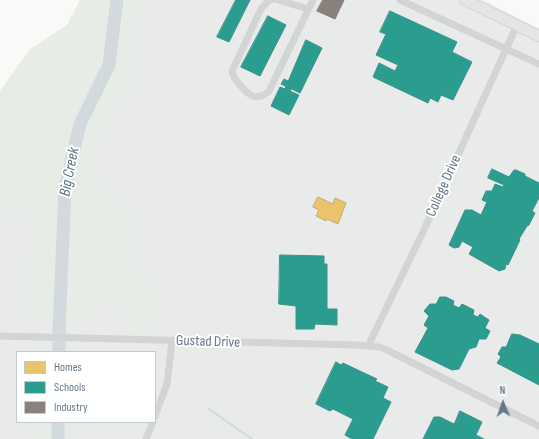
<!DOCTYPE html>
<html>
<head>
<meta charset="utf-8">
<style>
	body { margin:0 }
	#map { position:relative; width:539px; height:439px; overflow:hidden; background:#f9f9f8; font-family:"Sofia Sans Condensed",sans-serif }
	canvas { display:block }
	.legend { position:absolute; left:16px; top:351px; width:140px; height:72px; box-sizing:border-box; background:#fff; border:1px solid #c1c9d1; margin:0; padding:5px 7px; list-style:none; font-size:12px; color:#65798b }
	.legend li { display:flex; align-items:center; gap:8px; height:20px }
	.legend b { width:20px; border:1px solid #c1c9d1 }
	.north { position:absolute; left:483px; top:383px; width:40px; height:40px; -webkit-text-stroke:3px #fff; paint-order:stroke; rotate:358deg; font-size:11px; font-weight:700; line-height:16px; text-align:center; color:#65798b }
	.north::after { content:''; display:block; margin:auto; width:14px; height:18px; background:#65798b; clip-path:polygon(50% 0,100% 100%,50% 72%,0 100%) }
</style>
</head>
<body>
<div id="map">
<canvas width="539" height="439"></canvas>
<ul class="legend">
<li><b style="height:11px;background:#e9c46a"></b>Homes</li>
<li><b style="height:11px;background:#2a9d8f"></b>Schools</li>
<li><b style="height:11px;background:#8a817c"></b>Industry</li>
</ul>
<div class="north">N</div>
</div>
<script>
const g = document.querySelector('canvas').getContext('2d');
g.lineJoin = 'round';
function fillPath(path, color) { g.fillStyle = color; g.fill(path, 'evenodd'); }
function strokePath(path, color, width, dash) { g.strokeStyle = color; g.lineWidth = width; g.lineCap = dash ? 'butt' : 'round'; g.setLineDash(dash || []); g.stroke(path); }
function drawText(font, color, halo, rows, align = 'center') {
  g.font = font + ' "Sofia Sans Condensed",sans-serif'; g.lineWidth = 4; g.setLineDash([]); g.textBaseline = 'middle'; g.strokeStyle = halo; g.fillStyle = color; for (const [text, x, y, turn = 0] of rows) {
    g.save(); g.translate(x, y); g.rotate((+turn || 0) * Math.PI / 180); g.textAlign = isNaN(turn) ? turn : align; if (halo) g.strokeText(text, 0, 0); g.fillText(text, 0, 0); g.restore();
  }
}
fillPath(new Path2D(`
	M 89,0 L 483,0 L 539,29 L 539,439 L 0,439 L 0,95 L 32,66 ZM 17,352 L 155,352 L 155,422 L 17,422 Z`), '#e9eaea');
fillPath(new Path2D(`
	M 80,0 L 142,0 L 132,21 L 135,81 L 101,131 L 92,160 L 94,183 L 135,221 L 125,262 L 155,290 L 153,332 L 127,329 L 124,300 L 103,292 L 89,318 L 29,319 L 28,277 L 33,209 L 0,215 L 0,91 L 29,50 L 67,25 Z
	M 48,345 L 77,345 L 83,351 L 83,352 L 36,352 L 41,347 Z
	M 39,422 L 73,422 L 74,439 L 36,439 Z`), '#e8ece6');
const homes = new Path2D(`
	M 318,197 L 333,204 L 335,198 L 346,203 L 338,224 L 327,219 L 326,221 L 316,216 L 319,210 L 313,207 Z`);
fillPath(homes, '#e9c46a');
strokePath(homes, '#c1ae74', 1);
const schools = new Path2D(`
	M 236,0 L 250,0 L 229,42 L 217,37 Z
	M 390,11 L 457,42 L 452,52 L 472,62 L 453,100 L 441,95 L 438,102 L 430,98 L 428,103 L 373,77 L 379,63 L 395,71 L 398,65 L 376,55 L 386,34 L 380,32 Z
	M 268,16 L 286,25 L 260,76 L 241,67 Z
	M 306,40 L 322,48 L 300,93 L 281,84 L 284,79 L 288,81 Z
	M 286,86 L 291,89 L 290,91 L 299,95 L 289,115 L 271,106 L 280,87 L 285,89 Z
	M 492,169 L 509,177 L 514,170 L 516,170 L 525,174 L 525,176 L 539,183 L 539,198 L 532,211 L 535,213 L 529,225 L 527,226 L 519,239 L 520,240 L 508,265 L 506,264 L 505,269 L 499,271 L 469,254 L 473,247 L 462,241 L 459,247 L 454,248 L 449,245 L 465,210 L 472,210 L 481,215 L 487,202 L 482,200 L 486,191 L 492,191 L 495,184 L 503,187 L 504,185 L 488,178 Z
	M 280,255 L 324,256 L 324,264 L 327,264 L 327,309 L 337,309 L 337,325 L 315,324 L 314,329 L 296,329 L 296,306 L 279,304 Z
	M 440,297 L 446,297 L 454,301 L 453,305 L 459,308 L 462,304 L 474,310 L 473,315 L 478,317 L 480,314 L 489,320 L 485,328 L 490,331 L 486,339 L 479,339 L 476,347 L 469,349 L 459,369 L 452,370 L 415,352 L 428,328 L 424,325 L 429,316 L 424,311 L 430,304 L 436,304 Z
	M 512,334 L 520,335 L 539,344 L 539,385 L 497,363 L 501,357 L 498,354 L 502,347 L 506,347 Z
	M 336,362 L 341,365 L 343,363 L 362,372 L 377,379 L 375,381 L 388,387 L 383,398 L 391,402 L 373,439 L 352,439 L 345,435 L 353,419 L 333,409 L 330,411 L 316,404 Z
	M 460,411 L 482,422 L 476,435 L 484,439 L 423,439 L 434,417 L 440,417 L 454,424 Z`);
fillPath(schools, '#2a9d8f');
strokePath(schools, '#3c928e', 1);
const industry = new Path2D(`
	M 323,0 L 344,0 L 335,19 L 317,11 Z`);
fillPath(industry, '#8a817c');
strokePath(industry, '#7f7f80', 1);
strokePath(new Path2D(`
	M 209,409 L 252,439`), '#d2dade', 2);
strokePath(new Path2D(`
	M 59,352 L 59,329 L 65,189 L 80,124 L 109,65 L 117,0
	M 58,422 L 58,439`), '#d2dade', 13);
const secondary = new Path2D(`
	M 465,0 L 539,36`);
strokePath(secondary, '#d4d6d7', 12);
strokePath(new Path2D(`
	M 271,0 L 269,0 L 261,9 L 232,71 C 233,77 236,81 240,85 C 249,96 257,102 269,91 L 313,0
	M 278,0 L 308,9
	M 400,0 L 539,64
	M 0,336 L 81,338 L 356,345 L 379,347 L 387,350 L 539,426
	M 368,346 L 422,234 L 517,25
	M 155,416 L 167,384 L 172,341
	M 146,439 L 153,422`), '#d3d4d4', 7);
strokePath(secondary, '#e4e5e5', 10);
drawText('15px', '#65798b', '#fff', [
	["College Drive",444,186,-66],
	["Gustad Drive",208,342,2]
]);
drawText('italic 16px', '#5c747e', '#fff', [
	["Big Creek",70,172,-79]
]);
</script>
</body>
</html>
